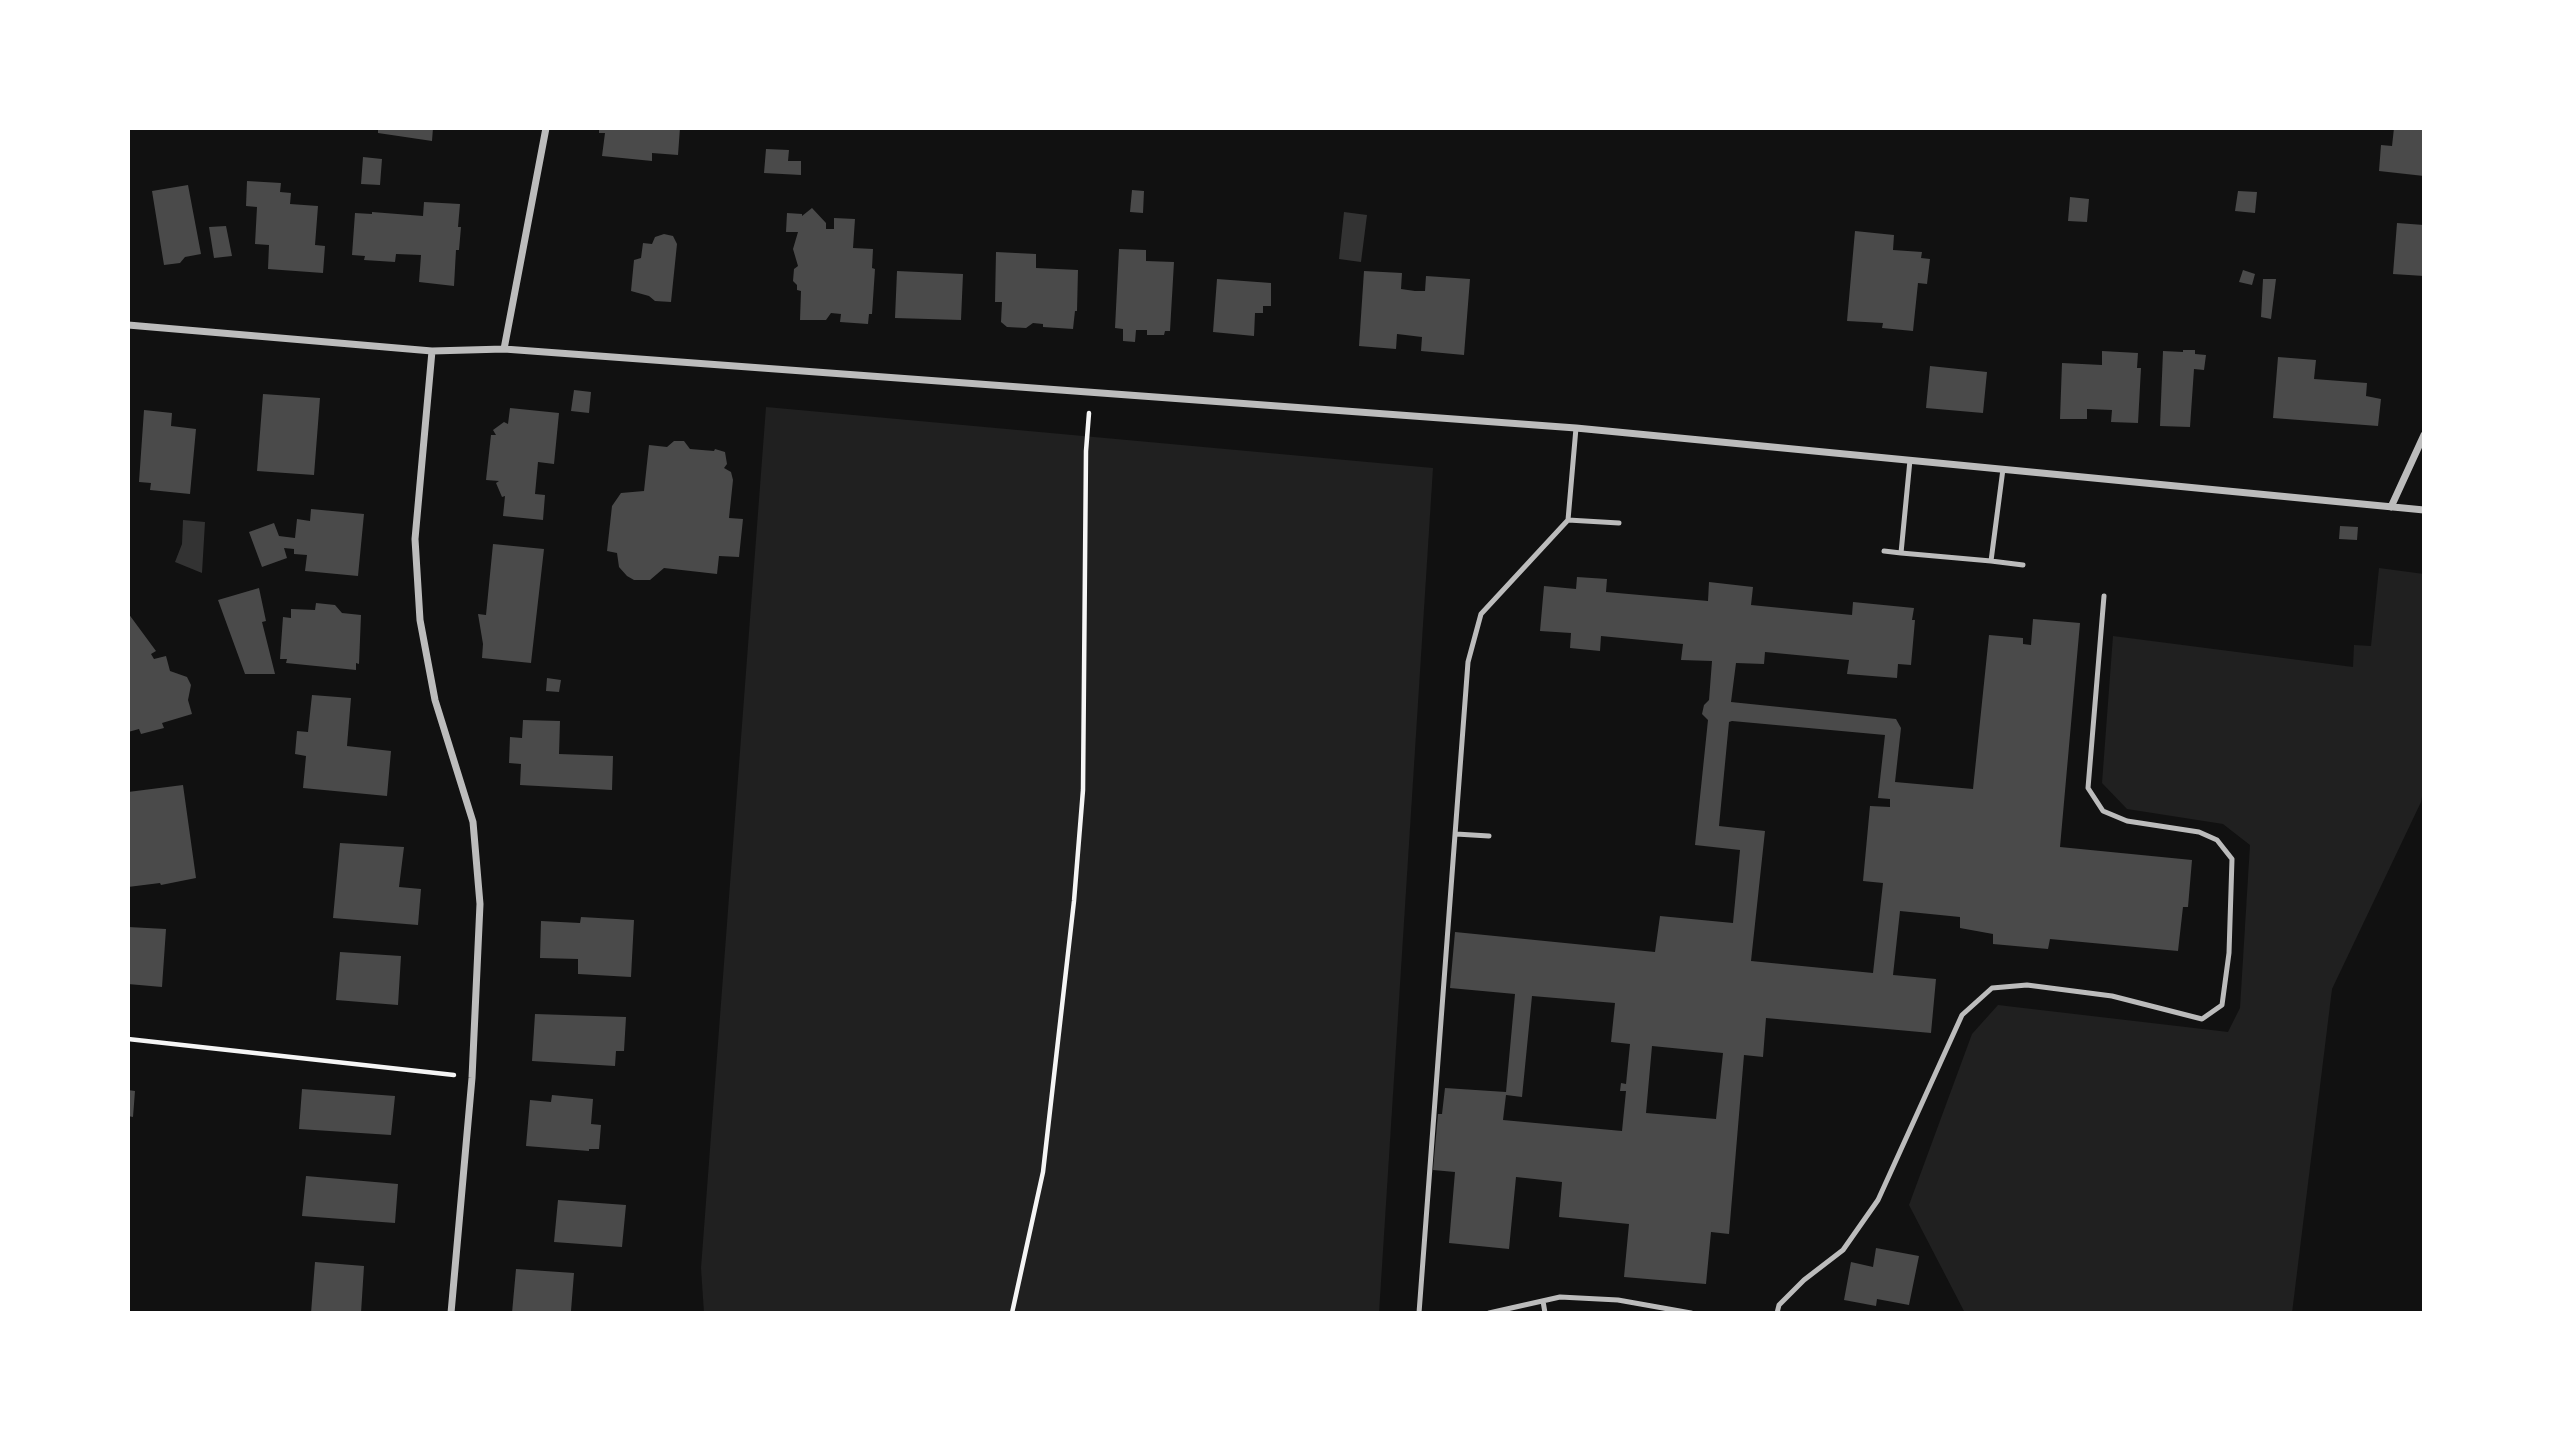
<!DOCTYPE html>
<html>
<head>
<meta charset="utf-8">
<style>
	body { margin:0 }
	#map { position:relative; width:2552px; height:1441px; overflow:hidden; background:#111; font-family:Merriweather,serif }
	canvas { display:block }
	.frame { position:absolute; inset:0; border:130px solid #fff; pointer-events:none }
</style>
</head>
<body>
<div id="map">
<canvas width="2552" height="1441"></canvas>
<div class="frame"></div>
</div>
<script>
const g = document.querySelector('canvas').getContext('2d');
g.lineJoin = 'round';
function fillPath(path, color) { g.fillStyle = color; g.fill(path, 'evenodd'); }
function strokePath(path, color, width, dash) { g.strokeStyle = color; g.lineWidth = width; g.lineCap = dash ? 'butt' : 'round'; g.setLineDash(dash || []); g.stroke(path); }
fillPath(new Path2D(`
	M 766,407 L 1433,468 L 1379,1313 L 704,1313 L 701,1268 Z
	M 2379,568 L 2424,574 L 2424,786 L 2421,802 L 2332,989 L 2292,1313 L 1965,1313 L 1909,1205 L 1972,1034 L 1998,1005 L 2228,1032 L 2240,1008 L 2250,845 L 2223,824 L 2127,809 L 2102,783 L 2113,636 L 2353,667 L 2354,645 L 2371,646 Z`), '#202020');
fillPath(new Path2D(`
	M 1344,212 L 1367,215 L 1361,262 L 1339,259 Z
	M 183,520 L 205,522 L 202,573 L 175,562 L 182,544 Z`), '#333');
fillPath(new Path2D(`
	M 378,128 L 433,128 L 432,141 L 378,133 Z
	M 599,128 L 680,128 L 678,155 L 652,153 L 652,161 L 602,156 L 605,133 L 599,133 Z
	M 2394,128 L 2424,128 L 2424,176 L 2379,171 L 2381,145 L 2392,146 Z
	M 766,149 L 789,150 L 788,161 L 801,161 L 801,175 L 764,173 Z
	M 363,157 L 382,159 L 380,185 L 361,184 Z
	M 247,181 L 281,183 L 280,192 L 291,193 L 290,204 L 318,206 L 315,245 L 325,246 L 323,273 L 268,269 L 269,245 L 255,244 L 257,207 L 246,206 Z
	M 188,185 L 201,254 L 185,257 L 180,263 L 164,265 L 152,191 Z
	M 1132,190 L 1144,191 L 1143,213 L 1130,212 Z
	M 2238,191 L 2257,192 L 2255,213 L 2235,211 Z
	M 2070,197 L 2089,199 L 2087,222 L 2068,221 Z
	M 424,202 L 460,204 L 458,227 L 461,227 L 459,250 L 456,250 L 454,286 L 419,282 L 421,255 L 396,254 L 395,262 L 364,260 L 365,256 L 352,255 L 355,213 L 372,214 L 372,212 L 423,216 Z
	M 812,208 L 826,223 L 826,229 L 834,229 L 834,218 L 855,219 L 853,248 L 873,249 L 872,268 L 875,269 L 872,314 L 869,314 L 868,324 L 840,322 L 841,314 L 831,313 L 826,320 L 800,320 L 801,291 L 797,290 L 797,285 L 793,281 L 794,269 L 798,266 L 793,249 L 798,232 L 786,232 L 787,213 L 802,214 L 802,216 Z
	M 2397,223 L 2424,225 L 2424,276 L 2393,274 Z
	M 226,226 L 232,256 L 214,258 L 209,227 Z
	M 1855,231 L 1894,235 L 1893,250 L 1922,252 L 1921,258 L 1930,259 L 1927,284 L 1918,283 L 1913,331 L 1882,328 L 1883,323 L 1847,321 Z
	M 664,234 L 673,236 L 677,244 L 671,302 L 655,301 L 649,296 L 631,291 L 634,260 L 641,258 L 643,243 L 652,244 L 655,237 Z
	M 1119,249 L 1146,250 L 1146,261 L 1174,262 L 1170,331 L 1165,331 L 1164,335 L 1147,335 L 1147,330 L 1136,330 L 1135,342 L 1123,341 L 1123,329 L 1115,328 Z
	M 996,252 L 1036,254 L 1036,268 L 1078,270 L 1077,311 L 1075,311 L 1073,329 L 1043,327 L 1043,324 L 1033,323 L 1026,328 L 1007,327 L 1001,322 L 1002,302 L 995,302 Z
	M 2243,270 L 2255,274 L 2252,285 L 2239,282 Z
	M 897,271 L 963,274 L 961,320 L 895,318 Z
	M 1364,271 L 1402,273 L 1401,289 L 1415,291 L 1425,291 L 1426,276 L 1470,279 L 1464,355 L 1421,351 L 1422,337 L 1397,334 L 1396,349 L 1359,346 Z
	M 1217,279 L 1271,283 L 1271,306 L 1263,306 L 1263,313 L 1255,313 L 1254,336 L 1213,332 Z
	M 2263,279 L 2276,279 L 2271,319 L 2261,317 Z
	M 2183,350 L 2195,350 L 2195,354 L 2206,355 L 2204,370 L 2194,369 L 2190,427 L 2160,426 L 2163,351 L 2183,352 Z
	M 2102,351 L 2138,353 L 2137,368 L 2141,368 L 2138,423 L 2111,422 L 2112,410 L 2087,409 L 2087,419 L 2060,419 L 2062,363 L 2102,365 Z
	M 2278,357 L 2316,360 L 2314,379 L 2367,383 L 2366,396 L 2381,399 L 2378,426 L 2273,418 Z
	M 1930,366 L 1987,372 L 1983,413 L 1926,408 Z
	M 574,390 L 591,392 L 589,413 L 571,411 Z
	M 263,394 L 320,398 L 314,475 L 257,471 Z
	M 510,408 L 559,413 L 554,464 L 538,462 L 535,494 L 545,495 L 543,520 L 503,516 L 505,496 L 502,497 L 496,483 L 499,481 L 486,480 L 491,435 L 496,435 L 493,430 L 504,422 L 508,424 Z
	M 144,410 L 172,413 L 171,426 L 196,429 L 190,494 L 150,490 L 151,483 L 139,482 Z
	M 674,441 L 684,441 L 690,449 L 714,451 L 715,449 L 725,452 L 727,464 L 724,468 L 731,472 L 733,480 L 729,518 L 743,519 L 739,557 L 719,556 L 717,574 L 664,568 L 650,580 L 634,580 L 627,576 L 619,567 L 617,553 L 607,551 L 612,506 L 621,493 L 644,491 L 649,445 L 667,447 Z
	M 311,509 L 364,514 L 358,576 L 305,571 L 307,555 L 294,554 L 294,549 L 284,548 L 287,558 L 262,567 L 249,532 L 274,523 L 279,536 L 295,538 L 297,519 L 310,521 Z
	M 2340,526 L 2358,527 L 2357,540 L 2339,539 Z
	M 493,544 L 544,549 L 531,663 L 482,658 L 483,644 L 478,614 L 486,615 Z
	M 1577,577 L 1607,579 L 1606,592 L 1708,601 L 1709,582 L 1753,587 L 1751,605 L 1852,615 L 1853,602 L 1914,608 L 1912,620 L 1915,620 L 1911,665 L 1898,664 L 1897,678 L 1847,674 L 1849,660 L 1765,652 L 1764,664 L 1736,663 L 1731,702 L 1896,719 L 1901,728 L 1895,782 L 1973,789 L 1989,635 L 2023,638 L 2023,644 L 2031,645 L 2033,619 L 2080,623 L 2060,847 L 2192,860 L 2188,907 L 2183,907 L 2178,951 L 2050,939 L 2048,949 L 1993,944 L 1993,934 L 1960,928 L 1960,917 L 1900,911 L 1893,975 L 1936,979 L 1931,1033 L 1766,1018 L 1763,1057 L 1744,1055 L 1729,1234 L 1711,1232 L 1706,1284 L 1624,1277 L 1629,1224 L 1559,1217 L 1562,1182 L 1516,1177 L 1509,1249 L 1449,1243 L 1455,1172 L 1433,1170 L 1438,1114 L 1442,1114 L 1445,1088 L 1506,1092 L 1515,994 L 1450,988 L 1455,932 L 1655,952 L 1660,916 L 1733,923 L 1740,850 L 1695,845 L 1708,720 L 1702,714 L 1704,705 L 1709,700 L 1712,661 L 1681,660 L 1683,644 L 1601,636 L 1600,651 L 1570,648 L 1571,633 L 1540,631 L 1544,586 L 1576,589 ZM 1732,721 L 1885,735 L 1878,798 L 1890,799 L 1890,807 L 1870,806 L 1863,881 L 1883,883 L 1873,973 L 1751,961 L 1765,831 L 1719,826 L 1729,722 ZM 1532,996 L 1615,1003 L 1611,1042 L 1630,1044 L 1626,1084 L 1621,1083 L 1620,1091 L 1626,1091 L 1622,1131 L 1503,1120 L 1506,1095 L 1522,1097 ZM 1652,1046 L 1723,1053 L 1716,1119 L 1646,1113 Z
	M 259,588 L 266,621 L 262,622 L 275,674 L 245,674 L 218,600 Z
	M 316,603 L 335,605 L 342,613 L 361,615 L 359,664 L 356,663 L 356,670 L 286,663 L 287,659 L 280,659 L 283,617 L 291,618 L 291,609 L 315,610 Z
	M 128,613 L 156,651 L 151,654 L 154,659 L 166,656 L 170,671 L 187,677 L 191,685 L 188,700 L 192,714 L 162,723 L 164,728 L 141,734 L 139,729 L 128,732 Z
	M 547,678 L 561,680 L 559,692 L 546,691 Z
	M 312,695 L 351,698 L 347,746 L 391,751 L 387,796 L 303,788 L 306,756 L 295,754 L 297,731 L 308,732 Z
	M 523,720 L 560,721 L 559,754 L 613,756 L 612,790 L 520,785 L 521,764 L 509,763 L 510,737 L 522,738 Z
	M 183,785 L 196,878 L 161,885 L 160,883 L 128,887 L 128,792 Z
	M 340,843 L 404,847 L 399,887 L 421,889 L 418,925 L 333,918 Z
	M 581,917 L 634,920 L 631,977 L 578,974 L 578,959 L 540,958 L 541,921 L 580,923 Z
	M 128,927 L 166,929 L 162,987 L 128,984 Z
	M 340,952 L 401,956 L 398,1005 L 336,1000 Z
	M 535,1014 L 626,1017 L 624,1051 L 616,1051 L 615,1066 L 532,1061 Z
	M 302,1089 L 395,1096 L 391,1135 L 299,1129 Z
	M 128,1090 L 135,1091 L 133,1117 L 128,1116 Z
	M 552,1095 L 593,1099 L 591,1124 L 601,1125 L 599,1149 L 589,1149 L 589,1151 L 526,1146 L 530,1100 L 551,1102 Z
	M 306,1176 L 398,1184 L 395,1223 L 302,1216 Z
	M 558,1200 L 626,1205 L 622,1247 L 554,1242 Z
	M 1876,1248 L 1919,1256 L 1909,1305 L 1877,1299 L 1876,1306 L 1844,1300 L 1851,1262 L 1873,1267 Z
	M 315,1262 L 364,1266 L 361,1313 L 311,1313 Z
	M 516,1269 L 574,1273 L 571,1311 L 576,1313 L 512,1313 Z`), '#4a4a4a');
strokePath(new Path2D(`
	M 128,1039 L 454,1075
	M 1012,1313 L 1043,1172 L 1074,901 L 1083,790 L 1086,451 L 1089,413`), '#f5f5f5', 4.5);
strokePath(new Path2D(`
	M 1910,460 L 1901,553 L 1991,561 L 2003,469
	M 1568,520 L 1619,523
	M 1884,551 L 1901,553
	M 1991,561 L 2023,565
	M 1456,834 L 1489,836
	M 1543,1301 L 1545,1313
	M 1419,1313 L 1468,662 L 1481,614 L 1568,520 L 1576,428
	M 1489,1313 L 1560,1297 L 1618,1300 L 1691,1313
	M 1777,1313 L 1779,1305 L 1804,1280 L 1843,1250 L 1878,1200 L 1962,1015 L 1992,988 L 2027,985 L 2112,996 L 2202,1019 L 2222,1005 L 2229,953 L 2232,859 L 2217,840 L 2199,832 L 2127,821 L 2103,811 L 2088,788 L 2104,596`), '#bcbcbc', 5);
strokePath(new Path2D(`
	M 128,325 L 432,351 L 504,349 L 1576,428 L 2424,510
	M 504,349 L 546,128
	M 432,351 L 415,539 L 420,620 L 435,700 L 473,822 L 480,904 L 472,1078 L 451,1313
	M 2391,507 L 2424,435`), '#bcbcbc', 7);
</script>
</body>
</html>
